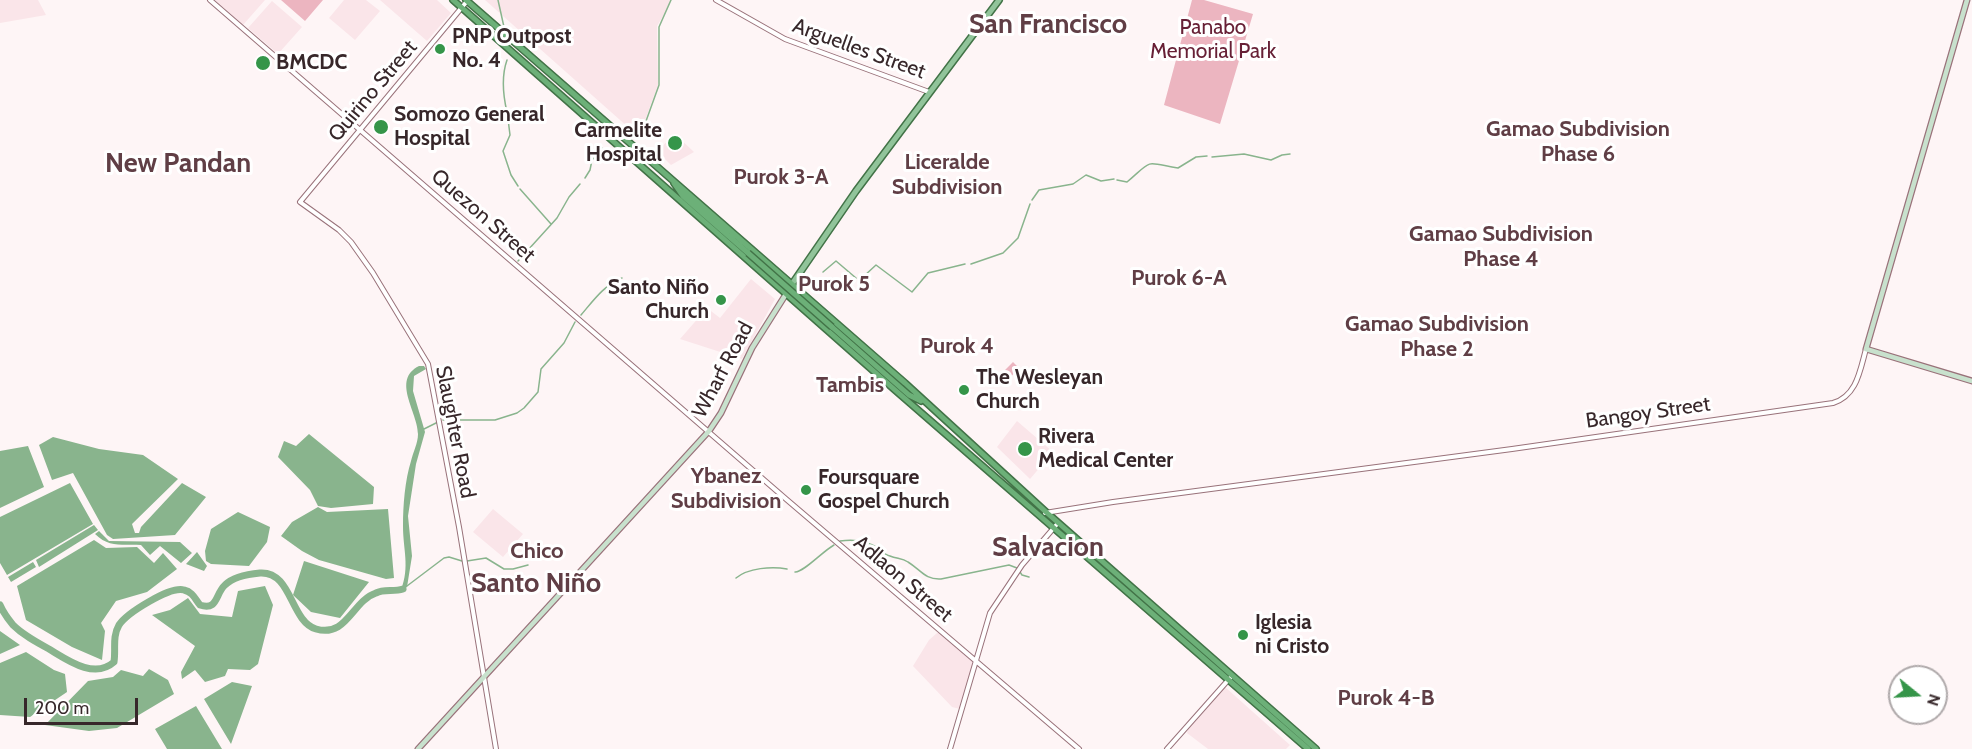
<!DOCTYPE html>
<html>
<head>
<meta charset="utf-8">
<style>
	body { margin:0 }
	#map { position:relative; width:1972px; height:749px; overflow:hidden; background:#fef5f6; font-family:Cabin,sans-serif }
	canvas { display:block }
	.north { position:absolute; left:1888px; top:665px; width:60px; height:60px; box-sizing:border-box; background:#fff; border:2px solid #afa9aa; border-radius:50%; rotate:108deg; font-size:16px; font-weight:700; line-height:24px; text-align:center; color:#37272a }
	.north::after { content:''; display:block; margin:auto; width:21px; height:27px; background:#359549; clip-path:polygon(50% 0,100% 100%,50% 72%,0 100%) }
	.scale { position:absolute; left:24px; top:698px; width:114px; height:27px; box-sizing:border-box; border:3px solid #37272a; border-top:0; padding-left:8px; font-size:18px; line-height:21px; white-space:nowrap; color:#37272a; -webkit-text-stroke:4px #fff; paint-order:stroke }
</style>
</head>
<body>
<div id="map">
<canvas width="1972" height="749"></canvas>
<div class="north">N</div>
<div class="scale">200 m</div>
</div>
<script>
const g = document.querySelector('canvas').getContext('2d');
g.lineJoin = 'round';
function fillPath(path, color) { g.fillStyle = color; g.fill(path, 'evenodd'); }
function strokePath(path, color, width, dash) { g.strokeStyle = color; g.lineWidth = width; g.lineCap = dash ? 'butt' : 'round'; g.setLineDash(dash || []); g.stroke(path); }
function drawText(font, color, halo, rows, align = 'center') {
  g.font = font + ' Cabin,sans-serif'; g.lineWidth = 6; g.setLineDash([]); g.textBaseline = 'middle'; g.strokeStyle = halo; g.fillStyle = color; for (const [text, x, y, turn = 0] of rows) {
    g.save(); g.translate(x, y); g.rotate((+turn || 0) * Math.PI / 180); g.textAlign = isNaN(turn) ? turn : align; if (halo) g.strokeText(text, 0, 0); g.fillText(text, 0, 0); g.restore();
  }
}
fillPath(new Path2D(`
	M 0,0 L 38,0 L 46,15 L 0,23 Z
	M 215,0 L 265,0 L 243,25 Z
	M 344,0 L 366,0 L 380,11 L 355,40 L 329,18 Z
	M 380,0 L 437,0 L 451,13 L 427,41 Z
	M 485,0 L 670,0 L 668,8 L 657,26 L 658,85 L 640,134 L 638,136 Z
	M 272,1 L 302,27 L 278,54 L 248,28 Z
	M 675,134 L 694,152 L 671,165 L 657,151 Z
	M 751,279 L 775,299 L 742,359 L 680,339 L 707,308 L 720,318 Z
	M 1017,421 L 1053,452 L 1030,479 L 997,447 Z
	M 493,509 L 523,534 L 503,557 L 473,532 Z
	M 937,633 L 941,633 L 973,662 L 960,709 L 952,707 L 913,666 L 929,640 Z
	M 1225,687 L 1290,745 L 1286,749 L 1208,749 L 1187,733 L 1188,727 Z`), '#fae5e9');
fillPath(new Path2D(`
	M 281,0 L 323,0 L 305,21 Z
	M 1192,0 L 1204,0 L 1253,14 L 1220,124 L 1164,105 Z
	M 1013,362 L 1019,368 L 1008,380 L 1001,374 Z`), '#ecb5c0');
fillPath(new Path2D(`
	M 419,366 L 424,366 L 426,369 L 414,376 L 413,391 L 425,432 L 416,464 L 408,516 L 412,556 L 407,587 L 401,590 C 410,566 403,550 403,526 C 403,505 405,480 411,461 C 413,452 418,443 418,434 C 418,412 391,380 419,366 Z
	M 309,434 L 374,487 L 373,504 L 331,508 L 318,506 L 310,490 L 278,457 L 284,441 L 296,446 Z
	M 53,437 L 99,449 L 143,455 L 178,479 L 132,524 L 135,533 L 139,533 L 141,527 L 182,483 L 206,497 L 175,535 L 113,539 L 107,535 L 73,473 L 52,480 L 39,445 Z
	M 28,446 L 44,487 L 0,508 L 0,451 Z
	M 70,483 L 93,524 L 7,575 L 0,563 L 0,517 Z
	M 318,507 L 327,512 L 388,509 L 394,578 L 386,579 L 319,560 L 302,551 L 281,536 L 292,522 Z
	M 238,512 L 270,527 L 267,542 L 249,566 L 211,564 L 206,561 L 205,551 L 211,529 Z
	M 94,525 L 98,530 L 39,567 L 36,560 Z
	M 99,531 L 109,541 L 180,542 L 192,553 L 181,563 L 160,546 L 150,555 L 141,545 C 122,544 109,548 95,534 Z
	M 94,540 L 106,548 L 137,547 L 154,563 L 163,553 L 177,569 L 147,592 L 116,601 L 101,623 L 105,631 L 102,660 L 72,647 L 26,620 L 17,586 Z
	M 197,552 L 207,566 L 204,571 L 186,564 Z
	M 304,561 L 369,582 L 340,618 L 311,612 L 293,595 Z
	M 33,562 L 36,567 L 11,582 L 8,577 Z
	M 265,586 L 273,605 L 258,664 L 250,670 L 228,669 L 225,676 L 205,682 L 195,670 L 182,679 L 181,672 L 195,646 L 152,615 L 170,610 L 188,598 L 200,614 L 232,617 L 238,591 Z
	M 0,631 L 20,645 L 0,654 Z
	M 26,652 L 54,670 L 65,674 L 67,692 L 30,717 L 0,715 L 0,663 Z
	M 149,669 L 168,680 L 174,694 L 117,728 L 89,731 L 45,725 L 88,681 L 113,677 L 121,670 L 143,676 Z
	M 232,682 L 252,686 L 231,744 L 204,699 Z
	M 196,706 L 222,749 L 167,749 L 155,729 Z`), '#89b48d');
strokePath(new Path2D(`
	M 498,0 L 504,27 L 522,43
	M 507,60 C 501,77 503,95 507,112
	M 508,119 L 510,135 L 503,151 L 511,175 L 518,186
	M 641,135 L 659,85 L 659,27 L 671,0
	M 1212,157 L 1244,154 L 1271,160 L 1282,155 L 1290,154
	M 585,178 L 590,170 L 592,160 L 602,148
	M 1117,180 L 1127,182 C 1154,159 1143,162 1178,168 L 1196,157 L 1207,156
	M 520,189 L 551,224
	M 1032,200 L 1039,190 L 1073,184 L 1086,175 L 1101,181 L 1114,179
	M 518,261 L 557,218 L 569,197 L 580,184
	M 971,264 L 1003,253 L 1018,238 L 1030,204
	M 823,272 L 836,261 L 856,278
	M 863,277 L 876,265 L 912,292 L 928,273 L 965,264
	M 581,315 C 593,301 604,285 622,278
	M 443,420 L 495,420 L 517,413 L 524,408 L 538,392 L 541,369 L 564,343 L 575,322
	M 424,429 L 438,422
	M 840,541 C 853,539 867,541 878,548 C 882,551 885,555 890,556 C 897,559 902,558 908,562 C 921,570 925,580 941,579 L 1009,565 L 1017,568
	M 467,561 L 486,558 L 504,569 L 513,569 L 528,565
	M 795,572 C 803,573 823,551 834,545
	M 1020,572 L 1022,575 L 1029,577
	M 736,578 C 748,568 772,566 787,569
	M 403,589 L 444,558 L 449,557 L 462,561`), '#89b48d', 1.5);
strokePath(new Path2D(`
	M 0,605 C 3,612 8,619 13,625 C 23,635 36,642 49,649 C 66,659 94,680 114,662 C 116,649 112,637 119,625 C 127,613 170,586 184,590 C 193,592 195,599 200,605 C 218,611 215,594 225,585 C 233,577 249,574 260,573 C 292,571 290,621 316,629 C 347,638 352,601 376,593 C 384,589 394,592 403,589`), '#89b48d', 7);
const tertiary = new Path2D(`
	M 210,0 L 786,499 L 1079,749
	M 468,0 L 300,202 L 339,230 L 351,242 L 373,273 L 428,364 L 459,527 L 496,749
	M 716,0 L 785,39 L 929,92
	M 1045,513 L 1113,502 L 1512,449 L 1833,403 C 1857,396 1860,370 1866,349
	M 950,749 L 990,613 L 1022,565 L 1058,523
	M 1167,749 L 1230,678`);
const secondary = new Path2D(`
	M 1967,0 L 1866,349 L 1972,381
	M 418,749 L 709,431 L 721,413 L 752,348 L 786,294`);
const primary = new Path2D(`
	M 790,287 L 856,191 L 999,0`);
const trunk = new Path2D(`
	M 453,0 L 895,390 L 1308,749
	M 466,0 L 905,383 L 1046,512 L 1316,749
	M 674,183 L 683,196 L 748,253
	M 832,327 L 909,395 L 921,401`);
strokePath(tertiary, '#99727a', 6);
strokePath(secondary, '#99727a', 7);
strokePath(primary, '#427347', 8);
strokePath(trunk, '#427347', 8);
strokePath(tertiary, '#fff', 4);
strokePath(secondary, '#c8e1cd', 4.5);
strokePath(primary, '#91c49a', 5);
strokePath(trunk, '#6cb078', 5);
const trunkBridge = new Path2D(`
	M 748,253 L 832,327`);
strokePath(trunkBridge, '#427347', 8, []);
strokePath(trunkBridge, '#6cb078', 5);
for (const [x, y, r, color] of [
	[440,49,6,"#359549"],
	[263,63,8,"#359549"],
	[381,127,8,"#359549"],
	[675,143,8,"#359549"],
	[721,300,6,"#359549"],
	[964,390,6,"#359549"],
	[1025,449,8,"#359549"],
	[806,490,6,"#359549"],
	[1243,635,6,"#359549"]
]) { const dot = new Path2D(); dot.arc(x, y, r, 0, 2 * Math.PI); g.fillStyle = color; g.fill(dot); strokePath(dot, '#fff', 2); }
drawText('21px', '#672036', '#fff', [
	["Panabo",1213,28],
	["Memorial Park",1213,52]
]);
drawText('bold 21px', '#37272a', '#fff', [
	["PNP Outpost",452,37],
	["No. 4",452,61],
	["BMCDC",276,63],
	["Somozo General",394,115],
	["Hospital",394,139],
	["Carmelite",662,131,"right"],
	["Hospital",662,155,"right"],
	["Santo Niño",709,288,"right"],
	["Church",709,312,"right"],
	["The Wesleyan",976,378],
	["Church",976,402],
	["Rivera",1038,437],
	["Medical Center",1038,461],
	["Foursquare",818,478],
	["Gospel Church",818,502],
	["Iglesia",1255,623],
	["ni Cristo",1255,647]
], 'left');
drawText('21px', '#37272a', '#fff', [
	["Arguelles Street",859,49,20],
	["Quirino Street",373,91,-50],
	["Quezon Street",483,216,41],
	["Wharf Road",723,370,-62],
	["Bangoy Street",1648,413,-8],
	["Slaughter Road",455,432,79],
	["Adlaon Street",903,579,40]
]);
drawText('bold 22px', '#603e45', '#fff', [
	["Gamao Subdivision",1578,130],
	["Phase 6",1578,155],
	["Liceralde",947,163],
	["Subdivision",947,188],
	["Purok 3-A",781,178],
	["Gamao Subdivision",1501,235],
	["Phase 4",1501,260],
	["Purok 6-A",1179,279],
	["Purok 5",834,285],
	["Gamao Subdivision",1437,325],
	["Phase 2",1437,350],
	["Purok 4",957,347],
	["Tambis",850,386],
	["Ybanez",726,477],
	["Subdivision",726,502],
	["Chico",537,552],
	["Purok 4-B",1386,699]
]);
drawText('bold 27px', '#603e45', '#fff', [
	["San Francisco",1048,25],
	["New Pandan",178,164],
	["Salvacion",1048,548],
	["Santo Niño",536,584]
]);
</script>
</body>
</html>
